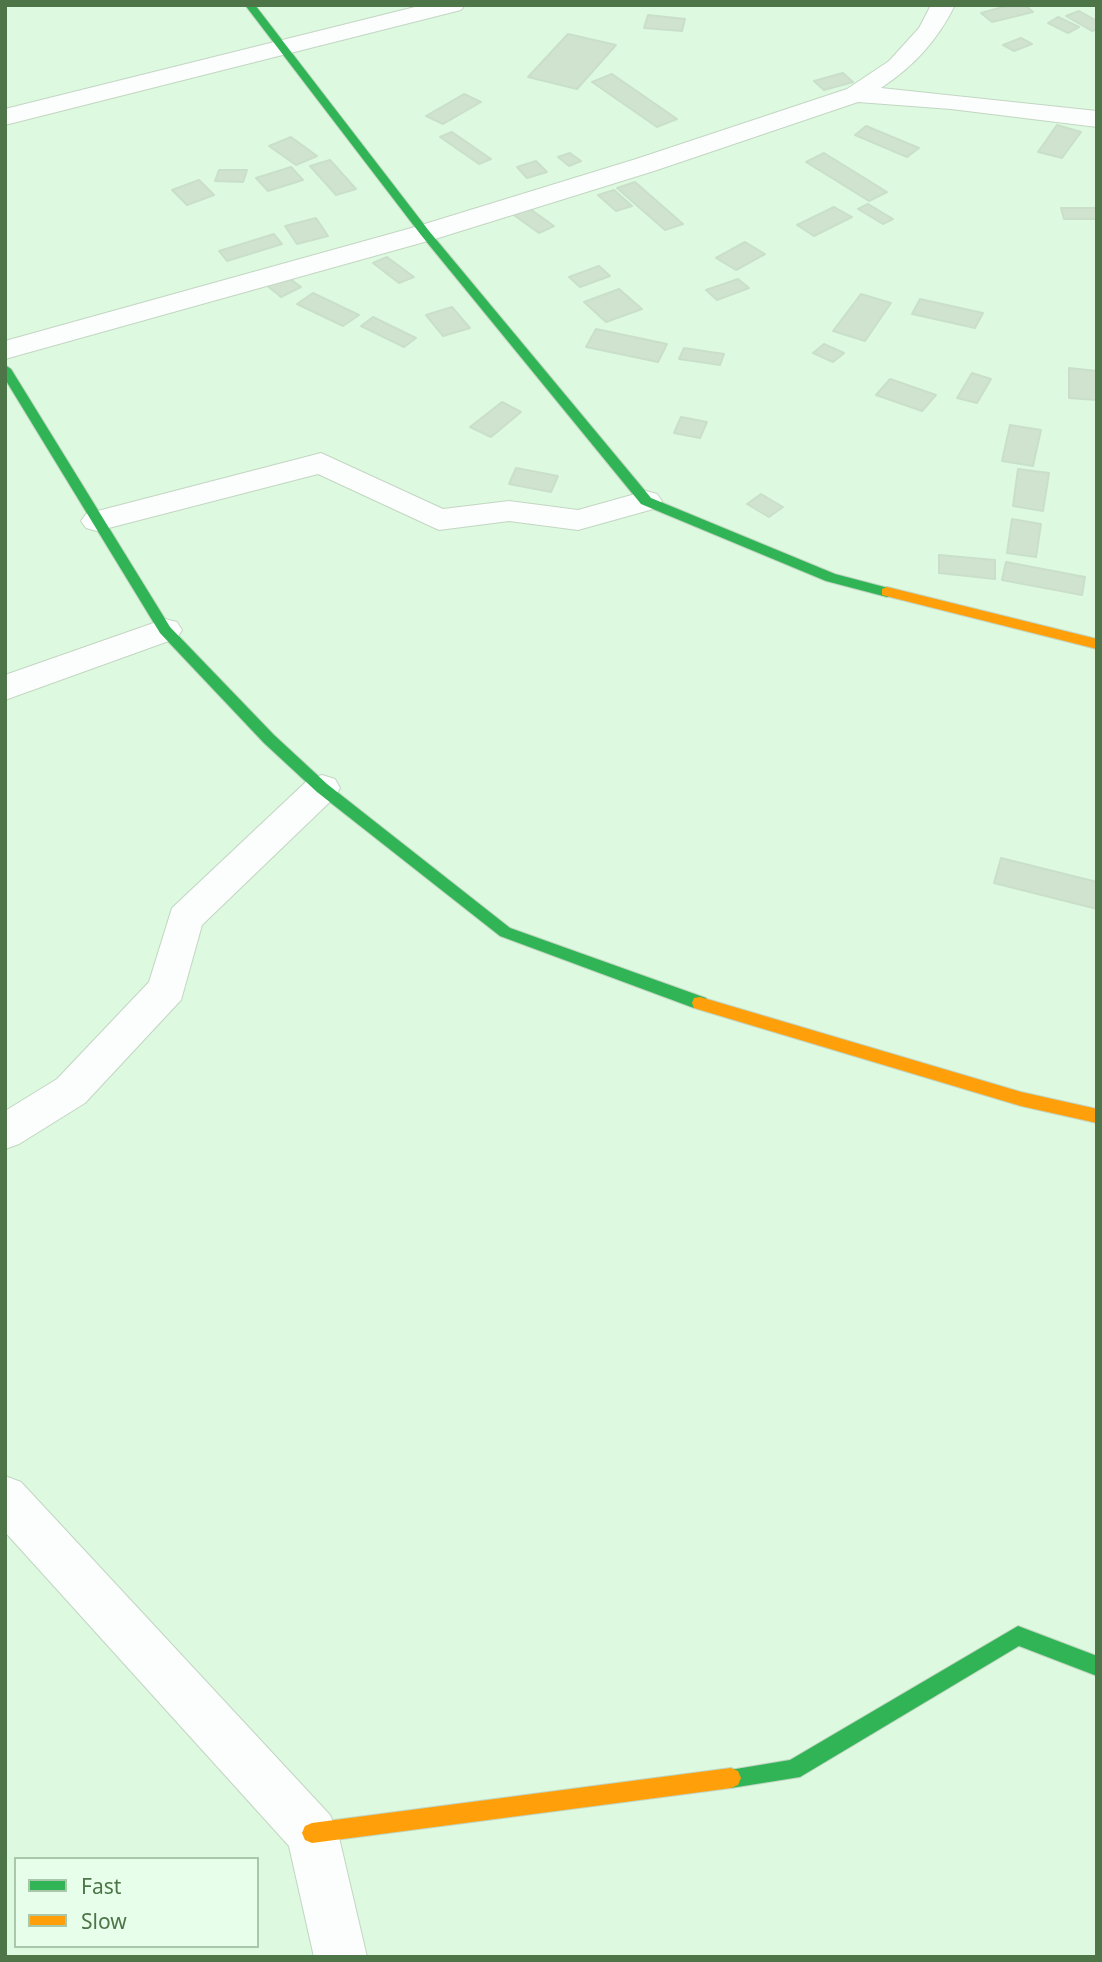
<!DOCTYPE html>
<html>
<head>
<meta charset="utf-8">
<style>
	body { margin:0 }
	#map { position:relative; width:1102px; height:1962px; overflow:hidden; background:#e6f7e9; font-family:"Noto Sans",sans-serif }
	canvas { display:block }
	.frame { position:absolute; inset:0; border:7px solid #4d7547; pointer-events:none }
	.legend { position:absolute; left:14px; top:1857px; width:245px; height:91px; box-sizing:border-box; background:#e7ffea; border:2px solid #a9c8a9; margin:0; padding:9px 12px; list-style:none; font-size:21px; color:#4d7547 }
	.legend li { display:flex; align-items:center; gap:14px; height:35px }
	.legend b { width:35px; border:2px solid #a9c8a9 }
</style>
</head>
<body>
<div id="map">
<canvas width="1102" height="1962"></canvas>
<div class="frame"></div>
<ul class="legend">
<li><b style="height:9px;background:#30b455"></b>Fast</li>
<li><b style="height:9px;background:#ff9f0a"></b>Slow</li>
</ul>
</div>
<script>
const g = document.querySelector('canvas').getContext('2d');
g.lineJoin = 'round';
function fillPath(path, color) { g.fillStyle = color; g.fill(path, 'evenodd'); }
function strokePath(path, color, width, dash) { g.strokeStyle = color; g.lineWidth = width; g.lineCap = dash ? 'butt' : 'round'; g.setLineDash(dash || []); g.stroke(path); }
fillPath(new Path2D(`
	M 5,5 L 1097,5 L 1097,1957 L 5,1957 ZM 16,1859 L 257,1859 L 257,1946 L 16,1946 Z`), '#ddf9df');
const building = new Path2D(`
	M 1010,5 L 1025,5 L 1033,12 L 992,22 L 981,13 Z
	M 1079,11 L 1097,21 L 1097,29 L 1092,31 L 1066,16 Z
	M 648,15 L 685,19 L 682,31 L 644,28 Z
	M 1058,17 L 1079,27 L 1068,33 L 1048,23 Z
	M 568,34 L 616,45 L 577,89 L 528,77 Z
	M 1021,38 L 1032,44 L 1014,51 L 1003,45 Z
	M 843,73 L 853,82 L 824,90 L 814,81 Z
	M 612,74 L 677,119 L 657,127 L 592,82 Z
	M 464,94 L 481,102 L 443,124 L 426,116 Z
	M 1057,125 L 1081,132 L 1062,158 L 1038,152 Z
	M 866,126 L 919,148 L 907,157 L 855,135 Z
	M 452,132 L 491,159 L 479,164 L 440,137 Z
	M 291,137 L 317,156 L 296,165 L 269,146 Z
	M 570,153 L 581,161 L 569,166 L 558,157 Z
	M 824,153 L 887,192 L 869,201 L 806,162 Z
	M 330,160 L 356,189 L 336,195 L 310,166 Z
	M 536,161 L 547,172 L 527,178 L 517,167 Z
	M 291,167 L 303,180 L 268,191 L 256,178 Z
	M 219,170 L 247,170 L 243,182 L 215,181 Z
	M 199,180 L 214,195 L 187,205 L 172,190 Z
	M 635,182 L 683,224 L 665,230 L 617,188 Z
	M 614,190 L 632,206 L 616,211 L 598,195 Z
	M 868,204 L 893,219 L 883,224 L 858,209 Z
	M 526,206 L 554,226 L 539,233 L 511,213 Z
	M 834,207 L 852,217 L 814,236 L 797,225 Z
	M 1061,208 L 1097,208 L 1097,219 L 1064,219 Z
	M 316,218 L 328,236 L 297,244 L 285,226 Z
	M 274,234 L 282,244 L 227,261 L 219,251 Z
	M 745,242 L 765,254 L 736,270 L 716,258 Z
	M 387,257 L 414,277 L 399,283 L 373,263 Z
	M 599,266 L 610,276 L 580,287 L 569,277 Z
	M 285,275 L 301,287 L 281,297 L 265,284 Z
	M 738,279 L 749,288 L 717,300 L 706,290 Z
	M 619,289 L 642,309 L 606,322 L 584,302 Z
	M 313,293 L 359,315 L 343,326 L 297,304 Z
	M 861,294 L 891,303 L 865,341 L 833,331 Z
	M 920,299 L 983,313 L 975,328 L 912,314 Z
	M 452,307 L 470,328 L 443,336 L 426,315 Z
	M 373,317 L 416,338 L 404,347 L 361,326 Z
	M 596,329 L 667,344 L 658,362 L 586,347 Z
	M 824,344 L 844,353 L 833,362 L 813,353 Z
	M 684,348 L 724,354 L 720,365 L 679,359 Z
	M 1069,368 L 1097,371 L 1097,400 L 1069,398 Z
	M 972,373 L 991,379 L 977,403 L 957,398 Z
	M 890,379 L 936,395 L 922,411 L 876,395 Z
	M 502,402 L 521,412 L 491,437 L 470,427 Z
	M 681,417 L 707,422 L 700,438 L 674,433 Z
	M 1010,425 L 1041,430 L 1033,466 L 1002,461 Z
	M 516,468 L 558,476 L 551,492 L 509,484 Z
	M 1018,469 L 1049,473 L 1043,511 L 1013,506 Z
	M 761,494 L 783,507 L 769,517 L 747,504 Z
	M 1012,519 L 1041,524 L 1036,557 L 1007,553 Z
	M 939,555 L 995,560 L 995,579 L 939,573 Z
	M 1006,562 L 1085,577 L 1082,595 L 1002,580 Z
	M 1001,858 L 1097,882 L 1097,909 L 994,883 Z`);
fillPath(building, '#d0e3cf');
strokePath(building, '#cadfca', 2);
const street = new Path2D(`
	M 423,5 L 465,5 L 461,10 L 5,125 L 5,109 Z
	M 931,5 L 955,5 C 937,41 914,66 881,88 L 1097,111 L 1097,127 L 951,109 L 858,102 L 654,171 L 435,239 L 5,359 L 5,341 L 415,227 L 636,159 L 847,89 L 889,61 L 919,28 Z
	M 321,453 L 443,509 L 509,501 L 578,510 L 646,491 L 657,494 L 662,501 L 657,508 L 578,530 L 509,521 L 439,530 L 318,474 L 97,531 L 86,528 L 81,521 L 86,514 Z
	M 165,619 L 177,622 L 182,630 L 177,638 L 5,700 L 5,675 Z
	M 322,775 L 335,779 L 340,788 L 335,797 L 202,925 L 181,1000 L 85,1103 L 19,1144 L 5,1149 L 5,1111 L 57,1079 L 149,982 L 172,908 L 309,779 Z
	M 5,1476 L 21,1482 L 330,1815 L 338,1833 L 367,1957 L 314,1957 L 289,1846 L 5,1532 Z`);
const fast = new Path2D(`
	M 245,5 L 255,5 L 429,231 L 651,498 L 835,574 L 892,589 L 892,595 L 887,597 L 826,581 L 641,504 L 421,235 Z
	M 5,365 L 11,369 L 170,627 L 274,735 L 327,784 L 510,928 L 706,998 L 708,1003 L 706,1008 L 694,1008 L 500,936 L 317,792 L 264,743 L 160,633 L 5,379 Z
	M 1018,1626 L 1097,1656 L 1097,1676 L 1019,1646 L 800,1777 L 731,1788 L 724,1785 L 721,1778 L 724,1771 L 790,1760 Z`);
const slow = new Path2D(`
	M 887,587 L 1097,639 L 1097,649 L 882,595 L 882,589 Z
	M 700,997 L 1021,1092 L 1097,1109 L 1097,1123 L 1021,1106 L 694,1008 L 692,1003 L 694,998 Z
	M 731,1768 L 738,1771 L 741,1778 L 738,1785 L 731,1788 L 312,1843 L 305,1840 L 302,1833 L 305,1826 L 312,1823 Z`);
strokePath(street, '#c3d6c3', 2);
strokePath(fast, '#c1d5c1', 2);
strokePath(slow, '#c1d5c1', 2);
fillPath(street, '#fbfefc');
fillPath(fast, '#30b455');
fillPath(slow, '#ff9f0a');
</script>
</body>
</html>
